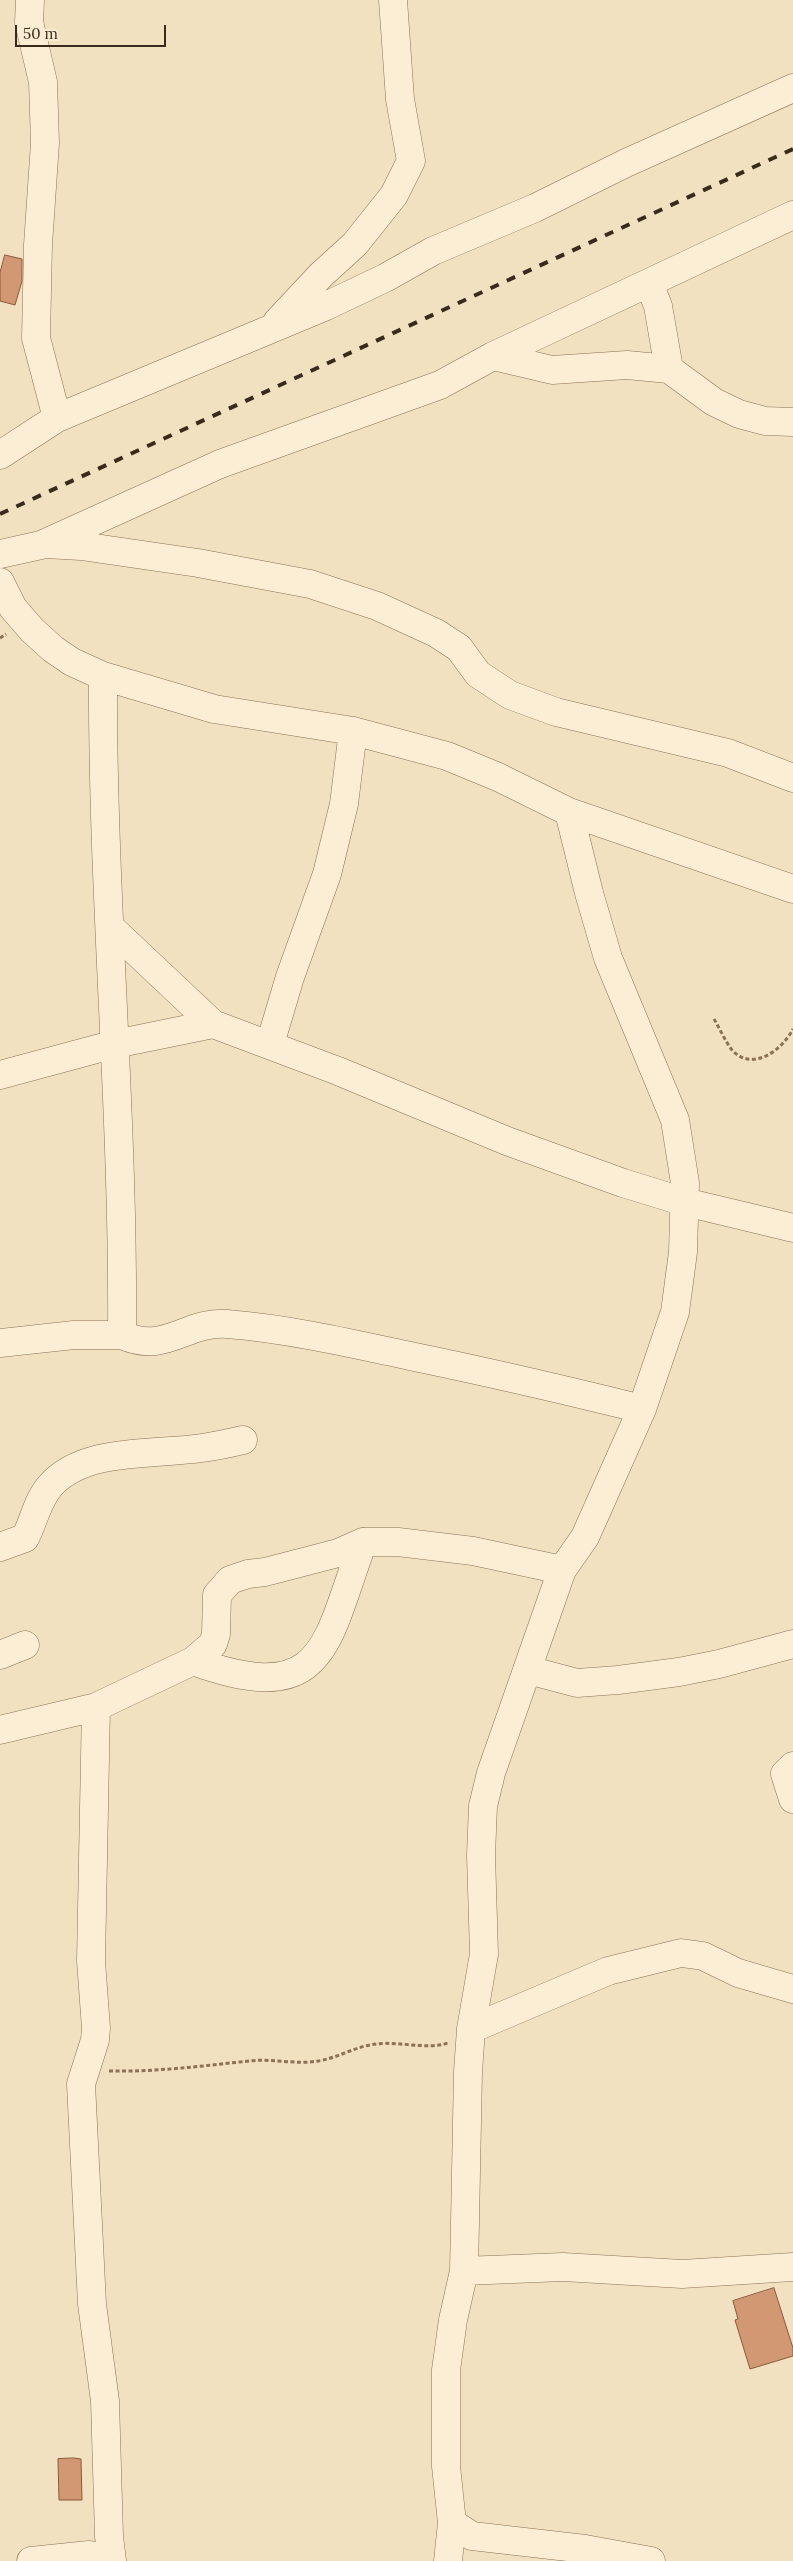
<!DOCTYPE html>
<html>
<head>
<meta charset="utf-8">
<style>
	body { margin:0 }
	#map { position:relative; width:793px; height:2561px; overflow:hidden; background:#f1e1c0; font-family:Lora,serif }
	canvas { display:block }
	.scale { position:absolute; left:15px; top:25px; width:151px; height:22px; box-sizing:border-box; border:2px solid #392a1c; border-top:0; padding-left:6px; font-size:15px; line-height:18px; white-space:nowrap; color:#392a1c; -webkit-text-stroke:4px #f8ebd0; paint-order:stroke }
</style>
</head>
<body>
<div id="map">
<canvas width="793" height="2561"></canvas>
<div class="scale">50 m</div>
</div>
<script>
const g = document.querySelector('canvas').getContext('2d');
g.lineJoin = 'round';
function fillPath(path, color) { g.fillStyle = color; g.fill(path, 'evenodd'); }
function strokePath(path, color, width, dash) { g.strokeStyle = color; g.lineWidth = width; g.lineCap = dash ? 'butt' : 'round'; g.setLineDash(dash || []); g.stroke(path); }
const building = new Path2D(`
	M 5,255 L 22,259 L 22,281 L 15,305 L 0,301 L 0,273 Z
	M 774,2288 L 793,2348 L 793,2356 L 750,2369 L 735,2320 L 738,2319 L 733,2301 Z
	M 74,2458 L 81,2459 L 82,2500 L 59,2500 L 58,2459 Z`);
fillPath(building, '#d19873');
strokePath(building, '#8c593b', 1);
const minor = new Path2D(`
	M 30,0 L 29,22 L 43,82 L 45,143 L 38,245 L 36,338 L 57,418
	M 649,283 L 658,306 L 669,369
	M 277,322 L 321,275 L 355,244 L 394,195 L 411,161 L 400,99 L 393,0
	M 493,356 L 552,370 L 627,365 L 669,369 L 714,402 L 739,414 L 765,421 L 793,422
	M 0,455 L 57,418 L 326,306 L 385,278 L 433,251 L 535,208 L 626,163 L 793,88
	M 46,544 L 81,546 L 198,563 L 310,584 L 377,606 L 436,633 L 459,648 L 478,674 L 510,695 L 556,712 L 728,753 L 793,778
	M 0,554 L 41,545 L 220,464 L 440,385 L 493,356 L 793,215
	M 0,582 L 13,608 L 32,630 L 53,649 L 72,662 L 103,676 L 214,709 L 353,731 L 447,756 L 498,777 L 569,812 L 793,889
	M 569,812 L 589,893 L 608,958 L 675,1120 L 685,1183 L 683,1252 L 675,1312 L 642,1409 L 585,1537 L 562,1570 L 491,1773 L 483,1806 L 481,1855 L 484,1954 L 471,2029 L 468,2072 L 464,2271 L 453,2320 L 446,2370 L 446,2466 L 452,2523 L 472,2536 L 585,2549 L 651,2561
	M 110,927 L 213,1024 L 338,1071 L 507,1141 L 623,1183 L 685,1202 L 793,1228
	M 270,1044 L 290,977 L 327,874 L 344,804 L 353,731
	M 0,1075 L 115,1044 L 213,1024
	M 122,1335 C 166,1355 185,1321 227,1324 C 289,1329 350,1343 410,1356 C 488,1372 565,1390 642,1409
	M 0,1343 L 74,1335 L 122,1335 C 124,1115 102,896 103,676
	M 0,1547 L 25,1538 C 34,1521 37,1501 50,1486 C 84,1447 155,1455 202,1448 C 216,1446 230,1443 243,1440
	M 0,1655 L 25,1645
	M 193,1661 C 326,1709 325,1645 363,1542
	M 528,1670 L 577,1683 L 618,1680 L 679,1672 L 719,1664 L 793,1644
	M 96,1707 L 91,1961 L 96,2028 L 95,2040 L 81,2084 L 92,2304 L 105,2401 L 109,2536 L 112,2561
	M 0,1730 L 96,1707 L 193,1661 L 213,1644 L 216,1634 L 217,1595 L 230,1580 L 248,1574 L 265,1572 L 338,1553 L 363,1542 L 398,1542 L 473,1551 L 562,1570
	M 793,1766 L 785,1774 L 793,1799
	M 471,2029 L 608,1971 L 681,1953 L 703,1956 L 738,1973 L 793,1989
	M 464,2271 L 563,2267 L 682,2274 L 793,2267
	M 31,2561 L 89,2555 L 112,2560
	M 448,2561 L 452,2523`);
strokePath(minor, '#8b7157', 29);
strokePath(new Path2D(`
	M 0,638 L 6,634
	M 714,1019 C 720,1029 725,1041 732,1050 C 753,1073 783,1049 793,1029
	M 109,2071 C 156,2072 202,2066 249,2061 C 272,2058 295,2065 318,2061 C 338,2058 356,2046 376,2044 C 399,2041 426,2050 448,2043`), '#8b7157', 3, [4, 2.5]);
strokePath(minor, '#fbeed4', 28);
strokePath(new Path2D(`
	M 0,514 L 793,149`), '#392a1c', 4, [9, 9]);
</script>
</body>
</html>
